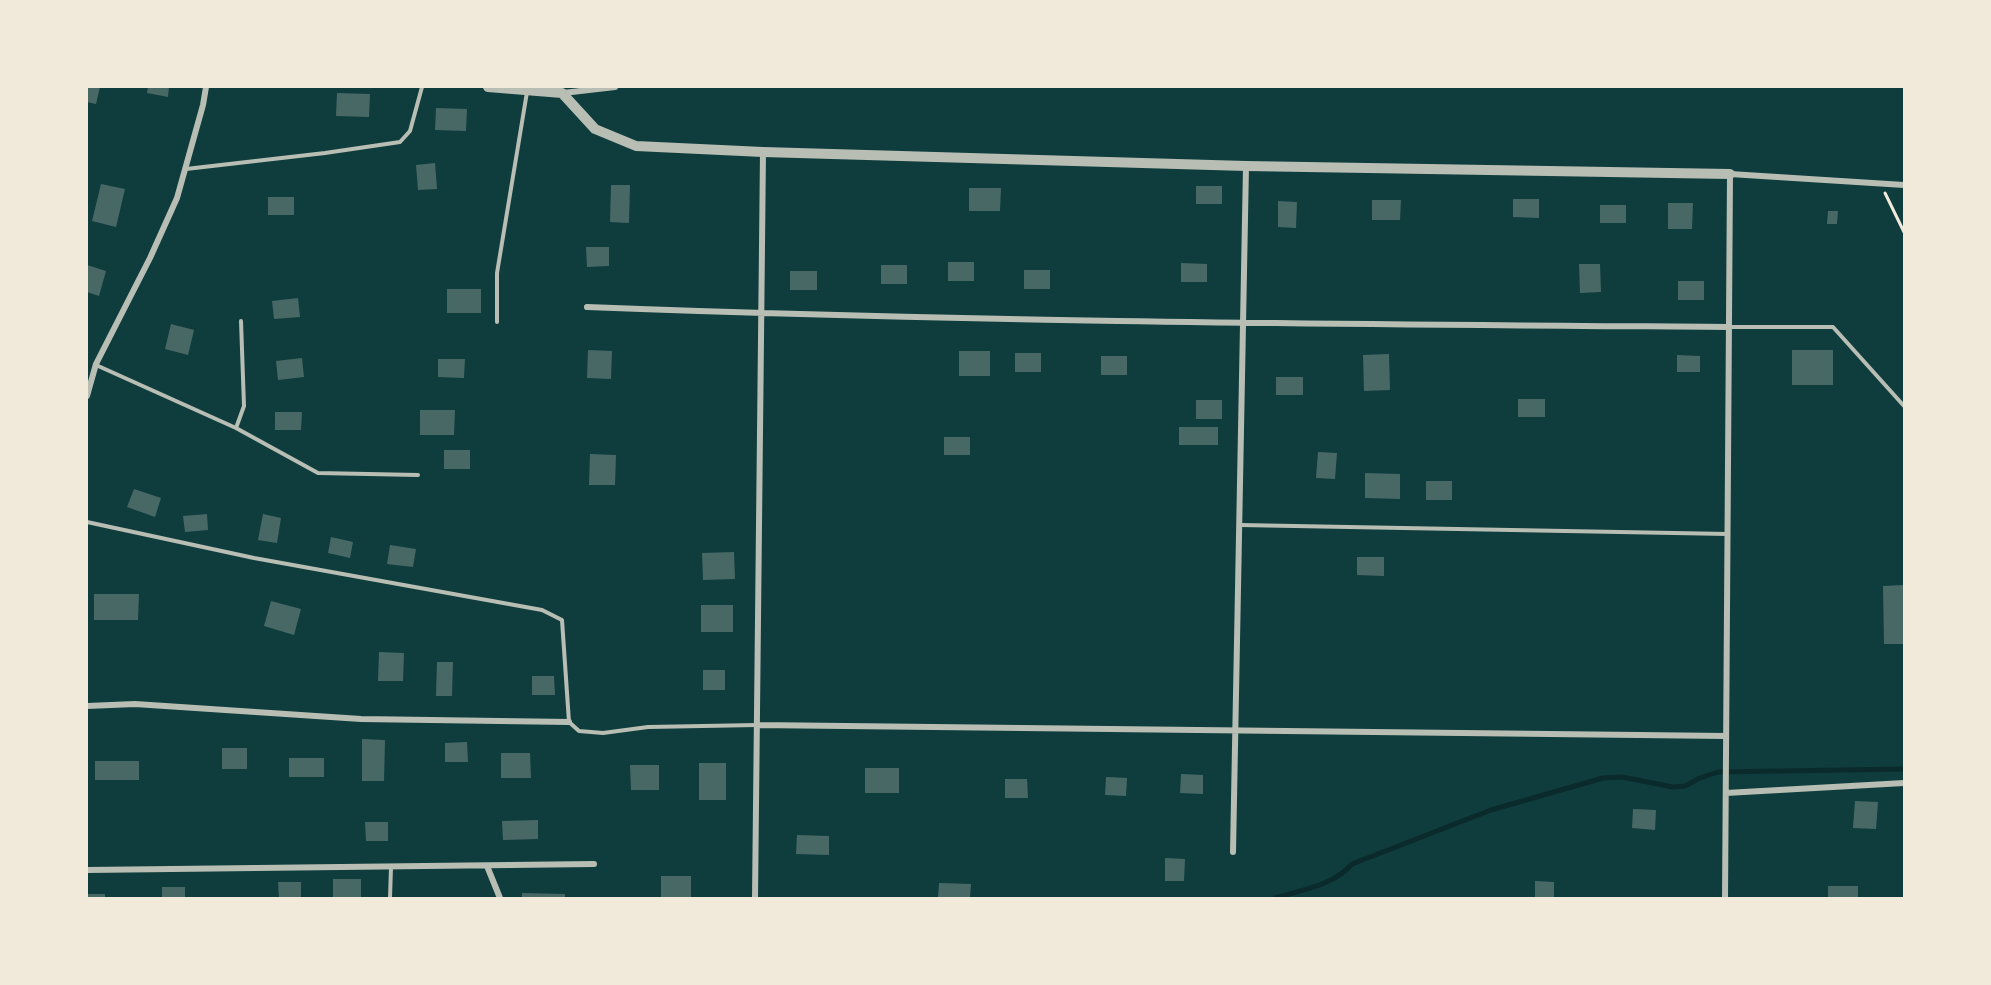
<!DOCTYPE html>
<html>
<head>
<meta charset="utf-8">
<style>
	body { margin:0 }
	#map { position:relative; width:1991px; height:985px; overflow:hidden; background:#0f3d3e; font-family:"Roboto Condensed",sans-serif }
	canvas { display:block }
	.frame { position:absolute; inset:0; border:88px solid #f1e9da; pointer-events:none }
</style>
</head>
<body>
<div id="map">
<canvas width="1991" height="985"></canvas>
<div class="frame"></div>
</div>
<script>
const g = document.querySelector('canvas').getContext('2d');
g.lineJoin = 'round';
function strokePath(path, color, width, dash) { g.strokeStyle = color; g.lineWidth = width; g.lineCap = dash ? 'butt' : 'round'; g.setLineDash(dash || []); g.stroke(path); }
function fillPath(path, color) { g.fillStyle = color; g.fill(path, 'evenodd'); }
strokePath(new Path2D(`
	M 1275,898 C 1301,890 1333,886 1352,864 L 1491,810 L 1603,778 L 1622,777 L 1673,787 L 1685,786 L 1700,778 L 1718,772 L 1904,769`), '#0a2a2b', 5);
fillPath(new Path2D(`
	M 87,87 L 100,87 L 96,104 L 87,102 Z
	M 148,87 L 169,87 L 168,97 L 147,93 Z
	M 337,93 L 370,94 L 369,117 L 336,116 Z
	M 436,108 L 467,109 L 466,131 L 435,130 Z
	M 435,163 L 437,189 L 418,190 L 416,165 Z
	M 101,184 L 125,189 L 116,227 L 92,221 Z
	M 611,185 L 630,185 L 629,223 L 610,222 Z
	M 1196,186 L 1222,186 L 1222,204 L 1196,204 Z
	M 969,188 L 1001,188 L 1000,211 L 969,211 Z
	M 268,197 L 294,197 L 294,215 L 268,215 Z
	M 1513,199 L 1539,199 L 1539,218 L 1513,217 Z
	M 1372,200 L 1401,200 L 1400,220 L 1372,220 Z
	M 1278,201 L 1297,202 L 1296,228 L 1278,227 Z
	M 1668,203 L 1693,203 L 1692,229 L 1668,229 Z
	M 1600,205 L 1626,205 L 1626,223 L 1600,223 Z
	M 1828,211 L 1838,211 L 1837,224 L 1827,224 Z
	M 586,247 L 609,247 L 609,266 L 587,267 Z
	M 948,262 L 974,262 L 974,281 L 948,281 Z
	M 1181,263 L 1207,264 L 1207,282 L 1181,282 Z
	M 1579,264 L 1600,264 L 1601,292 L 1580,293 Z
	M 87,265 L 106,271 L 99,296 L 87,292 Z
	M 881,265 L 907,265 L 907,284 L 881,284 Z
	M 1024,270 L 1050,270 L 1050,289 L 1024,289 Z
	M 790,271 L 817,271 L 817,290 L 790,290 Z
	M 1678,281 L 1704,281 L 1704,300 L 1678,300 Z
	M 447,289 L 481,289 L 481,313 L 447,313 Z
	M 298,298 L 300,317 L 274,319 L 272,301 Z
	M 171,324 L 194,330 L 188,355 L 165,349 Z
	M 588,350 L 612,351 L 611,379 L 587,378 Z
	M 1792,350 L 1833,350 L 1833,385 L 1792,385 Z
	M 959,351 L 990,351 L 990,376 L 959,376 Z
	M 1015,353 L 1041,353 L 1041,372 L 1015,372 Z
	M 1389,354 L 1390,390 L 1364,391 L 1363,355 Z
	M 1677,355 L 1700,356 L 1700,372 L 1677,372 Z
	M 1101,356 L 1127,356 L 1127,375 L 1101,375 Z
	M 302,358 L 304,377 L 278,380 L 276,361 Z
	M 438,359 L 465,359 L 464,378 L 438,377 Z
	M 1276,377 L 1303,377 L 1303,395 L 1276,395 Z
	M 1518,399 L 1545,399 L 1545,417 L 1518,417 Z
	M 1196,400 L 1222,400 L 1222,419 L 1196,419 Z
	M 420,410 L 455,410 L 454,435 L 420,435 Z
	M 275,412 L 302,412 L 301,430 L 275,430 Z
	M 1179,427 L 1218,427 L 1218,445 L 1179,445 Z
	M 944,437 L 970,437 L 970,455 L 944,455 Z
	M 444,450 L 470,450 L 470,469 L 444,469 Z
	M 1318,452 L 1337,453 L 1335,479 L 1316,478 Z
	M 590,454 L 616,455 L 615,485 L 589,485 Z
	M 1365,473 L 1400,474 L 1400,499 L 1365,498 Z
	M 1426,481 L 1452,481 L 1452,500 L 1426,500 Z
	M 134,489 L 161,498 L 155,517 L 127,507 Z
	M 207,514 L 208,530 L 185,532 L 183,516 Z
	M 263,514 L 281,518 L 277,543 L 258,540 Z
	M 331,537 L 353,542 L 350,558 L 328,553 Z
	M 390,545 L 416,549 L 413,567 L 387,564 Z
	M 734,552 L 735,579 L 703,580 L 702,553 Z
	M 1357,557 L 1384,557 L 1384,576 L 1357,575 Z
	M 1904,585 L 1904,644 L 1884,644 L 1883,586 Z
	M 94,594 L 139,594 L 138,620 L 94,620 Z
	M 271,601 L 301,609 L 294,635 L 264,626 Z
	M 701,605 L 733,605 L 733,632 L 701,632 Z
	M 379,652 L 404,653 L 403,681 L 378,681 Z
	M 437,662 L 453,662 L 452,696 L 436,696 Z
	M 703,670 L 725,670 L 725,690 L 703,690 Z
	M 532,676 L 554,676 L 555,695 L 532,695 Z
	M 362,739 L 385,740 L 384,781 L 362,781 Z
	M 467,742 L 468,762 L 445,762 L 445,743 Z
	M 222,748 L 247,748 L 247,769 L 222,769 Z
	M 501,753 L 530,753 L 531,778 L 501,778 Z
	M 289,758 L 324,758 L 324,777 L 289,777 Z
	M 95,761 L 139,761 L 139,780 L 95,780 Z
	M 699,763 L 726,763 L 726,800 L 699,800 Z
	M 630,765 L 659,765 L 659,790 L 631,790 Z
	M 865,768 L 899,768 L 899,793 L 865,793 Z
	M 1181,774 L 1203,775 L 1203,794 L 1180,793 Z
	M 1106,777 L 1127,778 L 1126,796 L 1105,795 Z
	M 1005,779 L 1027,779 L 1028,798 L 1005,798 Z
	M 1855,801 L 1878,802 L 1876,829 L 1853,828 Z
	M 1633,809 L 1656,810 L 1655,830 L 1632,828 Z
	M 538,820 L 538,839 L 503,840 L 502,821 Z
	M 365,822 L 388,822 L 388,841 L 366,841 Z
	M 797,835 L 829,836 L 829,855 L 796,854 Z
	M 1165,858 L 1185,859 L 1184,881 L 1165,881 Z
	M 661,876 L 691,876 L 691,898 L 661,898 Z
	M 333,879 L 361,879 L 361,898 L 333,898 Z
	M 1535,881 L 1554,882 L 1554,898 L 1535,898 Z
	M 278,882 L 301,882 L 301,898 L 279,898 Z
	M 939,883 L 971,884 L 970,898 L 938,898 Z
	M 1828,886 L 1858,886 L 1858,898 L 1828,898 Z
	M 162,887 L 185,887 L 185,898 L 162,898 Z
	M 522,893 L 565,894 L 565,898 L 522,898 Z
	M 87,894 L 105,894 L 105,898 L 87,898 Z`), '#486865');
strokePath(new Path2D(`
	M 1885,193 L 1904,232`), '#f1e9da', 3);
strokePath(new Path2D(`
	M 186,169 L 325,153 L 400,142 L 410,131 L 422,87
	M 497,322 L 497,273 L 527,92
	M 1729,327 L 1833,327 L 1904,406
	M 96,365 L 236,428 L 318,473 L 418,475
	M 236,428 L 244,406 L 241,321
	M 87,522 L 254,558 L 542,610 L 562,620 L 569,722 L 579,731 L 603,733 L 648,727 L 757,725
	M 1240,525 L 1728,534
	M 390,898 L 391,867`), '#b8beb3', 4);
strokePath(new Path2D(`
	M 563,93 L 615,87
	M 587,307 C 968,322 1348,324 1729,327
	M 87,396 L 96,364 L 150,258 L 177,198 L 203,105 L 206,87
	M 87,706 L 135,704 L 361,719 L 569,722
	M 757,725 L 1726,736
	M 1726,793 L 1904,783
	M 1233,852 L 1246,166
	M 487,866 L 500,898
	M 87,870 L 594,864
	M 755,898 L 763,152
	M 1725,898 L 1730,174 L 1904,185`), '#b8beb3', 6);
strokePath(new Path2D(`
	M 488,87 L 562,93 L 595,129 L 636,146 L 763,152 L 1246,166 L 1730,174`), '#b8beb3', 10);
</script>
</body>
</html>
